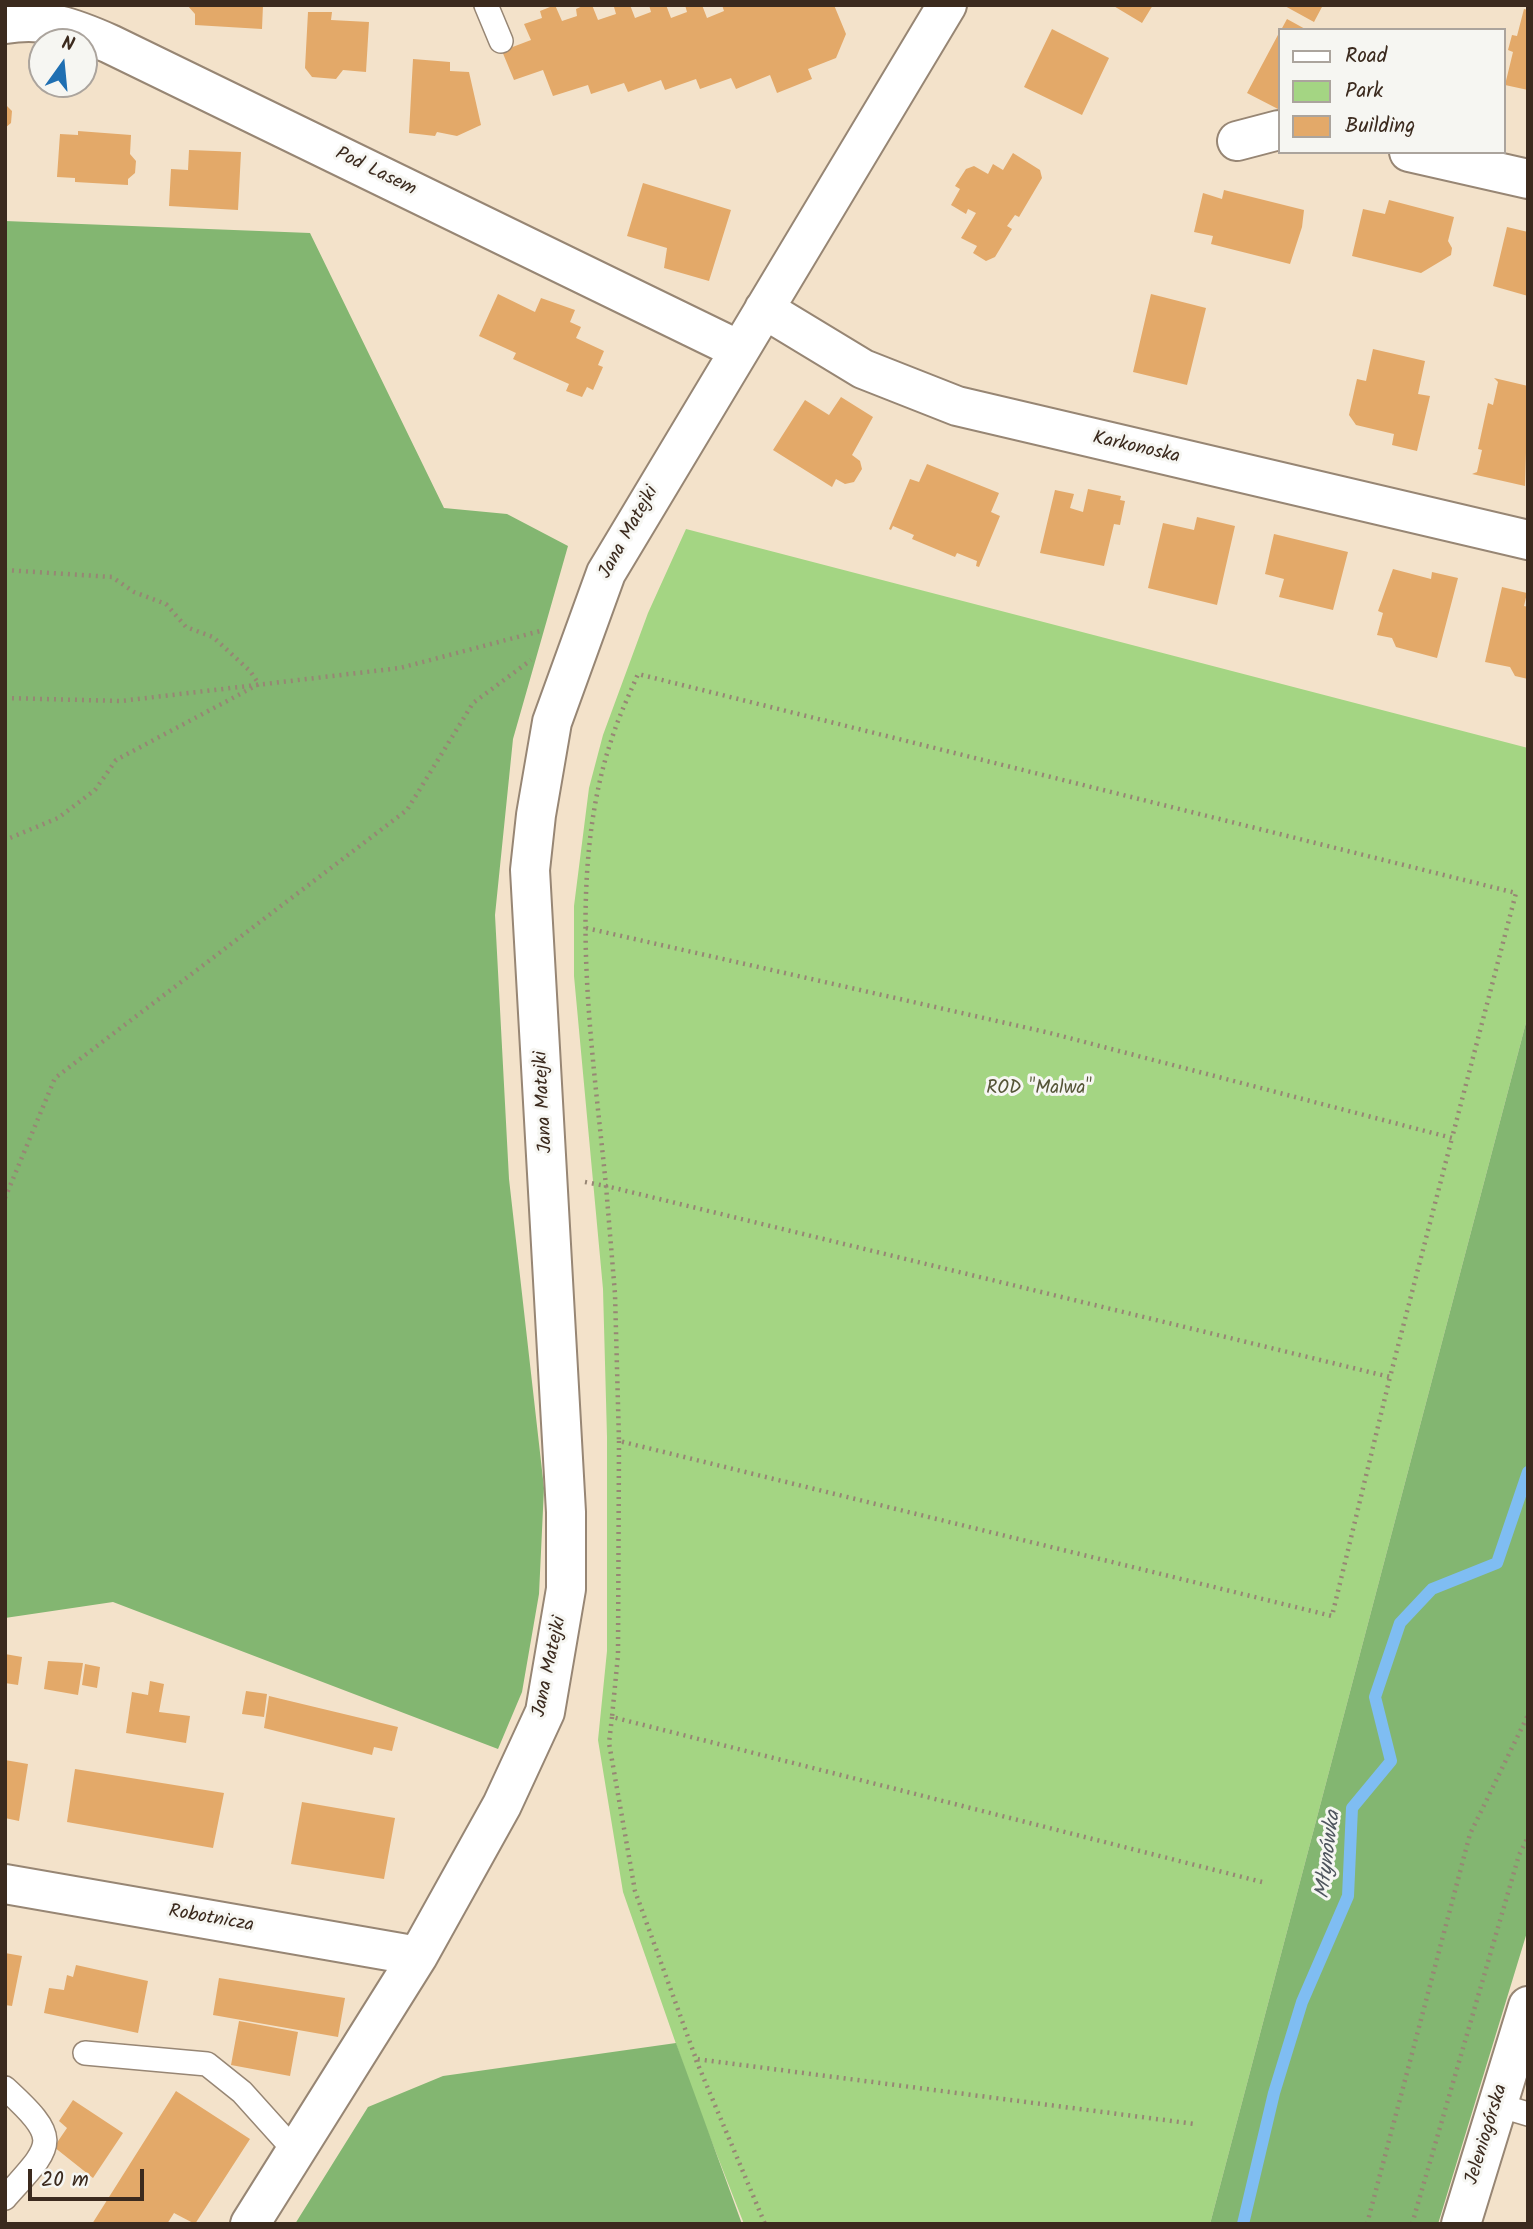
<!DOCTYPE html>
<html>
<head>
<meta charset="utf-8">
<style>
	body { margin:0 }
	#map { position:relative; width:1533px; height:2229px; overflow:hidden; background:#f3e2ca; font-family:Kalam,sans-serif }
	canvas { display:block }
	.frame { position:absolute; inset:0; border:7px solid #3b2a1e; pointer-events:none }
	.legend { position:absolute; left:1278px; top:28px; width:228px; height:126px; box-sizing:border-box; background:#f6f6f2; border:2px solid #aba49d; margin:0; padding:9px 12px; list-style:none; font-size:21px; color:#3b2a1e }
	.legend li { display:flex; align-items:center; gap:14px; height:35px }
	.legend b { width:35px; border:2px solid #aba49d }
	.north { position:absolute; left:28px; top:28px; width:70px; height:70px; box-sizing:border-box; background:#f6f6f2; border:2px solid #aba49d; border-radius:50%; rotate:15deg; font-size:19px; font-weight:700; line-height:28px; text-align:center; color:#3b2a1e }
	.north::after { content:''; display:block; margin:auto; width:24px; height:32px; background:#1f6fb2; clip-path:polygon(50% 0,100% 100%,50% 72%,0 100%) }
	.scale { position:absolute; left:28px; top:2169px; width:116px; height:32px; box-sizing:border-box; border:4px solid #3b2a1e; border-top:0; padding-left:9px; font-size:21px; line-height:24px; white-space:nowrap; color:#3b2a1e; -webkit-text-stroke:5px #f6f6f2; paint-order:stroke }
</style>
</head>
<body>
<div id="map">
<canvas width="1533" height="2229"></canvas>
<div class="frame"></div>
<ul class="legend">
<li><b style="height:9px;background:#fff"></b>Road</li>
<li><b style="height:19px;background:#a4d583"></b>Park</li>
<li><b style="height:19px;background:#e3a969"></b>Building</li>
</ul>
<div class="north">N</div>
<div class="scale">20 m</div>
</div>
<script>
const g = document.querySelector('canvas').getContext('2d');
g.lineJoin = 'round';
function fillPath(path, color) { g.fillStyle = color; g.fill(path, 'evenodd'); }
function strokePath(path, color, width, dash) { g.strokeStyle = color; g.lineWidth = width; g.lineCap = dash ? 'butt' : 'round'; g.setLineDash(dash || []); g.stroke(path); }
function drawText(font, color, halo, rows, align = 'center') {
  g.font = font + ' Kalam,sans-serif'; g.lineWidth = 6; g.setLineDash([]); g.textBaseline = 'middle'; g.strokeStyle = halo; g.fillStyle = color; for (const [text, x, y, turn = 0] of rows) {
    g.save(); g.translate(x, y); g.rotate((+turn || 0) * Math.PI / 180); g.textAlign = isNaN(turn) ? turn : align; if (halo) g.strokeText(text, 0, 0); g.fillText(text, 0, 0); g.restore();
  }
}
fillPath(new Path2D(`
	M 686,529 L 1528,748 L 1528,1015 L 1210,2224 L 744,2224 L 697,2104 L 623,1892 L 598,1740 L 607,1651 L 607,1437 L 603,1289 L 574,976 L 574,906 L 589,788 L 603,735 L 648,613 Z`), '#a4d583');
fillPath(new Path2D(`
	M 5,221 L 310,233 L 444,508 L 507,514 L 568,546 L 513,739 L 495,915 L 509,1179 L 544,1488 L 539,1594 L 522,1692 L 498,1749 L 113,1602 L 5,1618 Z
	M 1528,1015 L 1528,1929 L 1438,2224 L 1210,2224 Z
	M 676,2043 L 742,2224 L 295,2224 L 368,2107 L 443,2076 Z`), '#83b671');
strokePath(new Path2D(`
	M 1243,2224 L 1274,2093 L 1302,2002 L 1348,1896 L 1352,1808 L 1391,1761 L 1375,1697 L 1400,1623 L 1432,1589 L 1497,1563 L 1528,1472`), '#7fbdf2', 12);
fillPath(new Path2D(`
	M 187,5 L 263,5 L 262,29 L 195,25 L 195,14 Z
	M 555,5 L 562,21 L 577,16 L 576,9 L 585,5 L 592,5 L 598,20 L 616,14 L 614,7 L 619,5 L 630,5 L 635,18 L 651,12 L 649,5 L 666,5 L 671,18 L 687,12 L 685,5 L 702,5 L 707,18 L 724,11 L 722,5 L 834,5 L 846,34 L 836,58 L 808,69 L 812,79 L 777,93 L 770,75 L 736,89 L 731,78 L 700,89 L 696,79 L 665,90 L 661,80 L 628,92 L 624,83 L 591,94 L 588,85 L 553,96 L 543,70 L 514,80 L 502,51 L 531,40 L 524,24 L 542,18 L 540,11 Z
	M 1112,5 L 1153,5 L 1142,23 Z
	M 1283,5 L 1323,5 L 1314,22 Z
	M 1524,9 L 1528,10 L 1528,90 L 1505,85 L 1513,52 L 1508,50 L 1512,35 L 1517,36 Z
	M 308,12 L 332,12 L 331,20 L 369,22 L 366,72 L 343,70 L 336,79 L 312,77 L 305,68 Z
	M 1287,19 L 1307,30 L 1281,30 Z
	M 1052,29 L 1109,58 L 1082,115 L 1024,87 Z
	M 1279,33 L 1279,106 L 1278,109 L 1247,93 Z
	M 413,59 L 450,62 L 450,71 L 469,72 L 481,125 L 457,136 L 437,132 L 435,136 L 409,133 Z
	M 5,104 L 12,111 L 11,123 L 5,128 Z
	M 78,131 L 131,135 L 130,154 L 136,161 L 135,173 L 128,179 L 128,185 L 75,182 L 75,178 L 57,177 L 60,134 L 78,135 Z
	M 189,150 L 241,152 L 238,210 L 169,206 L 171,169 L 188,170 Z
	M 1013,153 L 1040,170 L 1042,178 L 1019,217 L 1015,215 L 1007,226 L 1012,229 L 995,257 L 986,261 L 973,253 L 977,246 L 961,238 L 976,213 L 968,209 L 966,214 L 951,205 L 960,189 L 955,186 L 966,169 L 974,166 L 988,174 L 993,164 L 1003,170 Z
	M 643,183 L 731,210 L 709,281 L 664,268 L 667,248 L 627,236 Z
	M 1224,190 L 1304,210 L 1302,227 L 1290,264 L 1211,244 L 1213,236 L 1194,232 L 1203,193 L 1222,199 Z
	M 1389,200 L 1454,217 L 1448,241 L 1452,248 L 1451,255 L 1421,273 L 1352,256 L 1363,209 L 1385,214 Z
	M 1507,227 L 1528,232 L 1528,296 L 1493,286 Z
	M 498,294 L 535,312 L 541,298 L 575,310 L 570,322 L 581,327 L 576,338 L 604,351 L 598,365 L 603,367 L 593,390 L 587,387 L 582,397 L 566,391 L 569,384 L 513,359 L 516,353 L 479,336 Z
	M 1151,294 L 1206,308 L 1187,385 L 1133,372 Z
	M 1373,349 L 1425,361 L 1418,394 L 1430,396 L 1417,451 L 1392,445 L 1394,434 L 1356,425 L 1349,415 L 1357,379 L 1366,381 Z
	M 1494,378 L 1528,386 L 1525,486 L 1472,474 L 1477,472 L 1482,450 L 1478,449 L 1488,403 L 1493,405 L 1498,382 Z
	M 841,397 L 873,417 L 852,455 L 860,461 L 862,469 L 854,482 L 845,484 L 836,479 L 832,487 L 773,450 L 805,400 L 829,415 Z
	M 927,464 L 999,493 L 991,512 L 1000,516 L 979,567 L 976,566 L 977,561 L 957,553 L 955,557 L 912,539 L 914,535 L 893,526 L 891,530 L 889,529 L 910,479 L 919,482 Z
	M 1088,489 L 1121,496 L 1120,500 L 1125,501 L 1120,525 L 1114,524 L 1104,566 L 1040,553 L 1055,490 L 1074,494 L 1070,508 L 1083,512 Z
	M 1197,517 L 1235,526 L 1217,605 L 1148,588 L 1163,523 L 1194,530 Z
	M 1274,534 L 1348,552 L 1333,610 L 1279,597 L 1284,579 L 1265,574 Z
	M 1393,569 L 1431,579 L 1432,572 L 1458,578 L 1437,658 L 1396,647 L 1392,638 L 1377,635 L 1383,613 L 1378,611 Z
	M 1502,587 L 1527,593 L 1524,606 L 1528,607 L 1528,679 L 1515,676 L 1510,667 L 1485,662 Z
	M 5,1654 L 22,1657 L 18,1685 L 5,1683 Z
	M 48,1661 L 83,1663 L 78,1695 L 44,1689 Z
	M 85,1664 L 100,1667 L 97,1688 L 82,1685 Z
	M 150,1681 L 164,1684 L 159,1712 L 190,1716 L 186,1743 L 126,1733 L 132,1692 L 148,1695 Z
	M 246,1691 L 267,1694 L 264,1717 L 242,1714 Z
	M 269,1696 L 398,1727 L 392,1751 L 374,1747 L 372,1755 L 264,1728 Z
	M 5,1760 L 28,1764 L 19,1821 L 5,1818 Z
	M 75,1769 L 224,1793 L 213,1848 L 67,1822 Z
	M 302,1802 L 395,1818 L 384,1879 L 291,1864 Z
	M 5,1953 L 22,1956 L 12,2006 L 5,2005 Z
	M 76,1965 L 148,1981 L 138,2033 L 44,2013 L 49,1988 L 64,1990 L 67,1975 L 73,1977 Z
	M 219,1978 L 345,1998 L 338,2037 L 213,2015 Z
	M 239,2021 L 298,2032 L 290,2076 L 231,2065 Z
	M 176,2091 L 250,2139 L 195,2224 L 174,2213 L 167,2224 L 92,2224 Z
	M 73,2100 L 123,2133 L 93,2178 L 54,2147 L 67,2128 L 59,2121 Z`), '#e3a969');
const service = new Path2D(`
	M 486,5 L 501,41
	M 85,2053 L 207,2064 L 242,2092 L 296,2152
	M 5,2088 C 63,2141 53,2144 5,2198
	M 1498,2105 L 1528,2114`);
const minor = new Path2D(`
	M 5,24 C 45,17 74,28 110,44 L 739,350
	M 1237,141 L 1279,130
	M 1409,152 L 1528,179
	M 764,309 L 863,369 L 957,406 L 1528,540
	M 5,1884 L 418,1956
	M 250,2224 L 418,1956 L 502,1805 L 545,1712 L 566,1589 L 566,1512 L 530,870 L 536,815 L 552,722 L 606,573 L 947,5`);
const tertiary = new Path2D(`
	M 1461,2224 L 1528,2006`);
strokePath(service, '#978674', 26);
strokePath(minor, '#978674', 42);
strokePath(tertiary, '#978674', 42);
strokePath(new Path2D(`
	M 5,570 L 112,577 L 134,592 L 166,604 L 186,627 L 213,637 L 250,671 L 259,684 L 116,760 L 95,790 L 58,818 L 5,840
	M 5,698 L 121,701 L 400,668 L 544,630
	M 586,928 L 1050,1033 L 1452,1138 L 1516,893 L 638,674 C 629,695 619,716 612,738 C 565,876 592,1043 606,1186 L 1390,1377 L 1452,1138
	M 585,1182 L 606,1186 L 615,1294 L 619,1441 L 1332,1616 L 1390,1377
	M 5,1198 L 55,1078 L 407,810 L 473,703 L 531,660
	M 619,1441 L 618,1655 L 612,1717 L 1262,1882
	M 612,1717 L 609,1743 L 635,1891 L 696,2059 L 1195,2124
	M 696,2060 L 765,2224
	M 1367,2224 L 1470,1834 L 1528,1715
	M 1412,2224 L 1519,1855 L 1528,1837`), '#978674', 4.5, [2, 5]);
strokePath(service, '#fff', 23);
strokePath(minor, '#fff', 38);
strokePath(tertiary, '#fff', 38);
drawText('19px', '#3b2a1e', '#f6f6f2', [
	["Pod Lasem",375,173,26],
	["Karkonoska",1136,449,13],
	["Jana Matejki",630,533,-61],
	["Jana Matejki",545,1102,-93],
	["Jana Matejki",551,1667,-78],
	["Robotnicza",211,1920,10],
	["Jeleniogórska",1488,2135,-73]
]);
drawText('19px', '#555537', '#f6f6f2', [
	["ROD \"Malwa\"",1039,1090]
]);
drawText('italic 21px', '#4f565e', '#f6f6f2', [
	["Młynówka",1330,1855,-83]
]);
</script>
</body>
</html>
